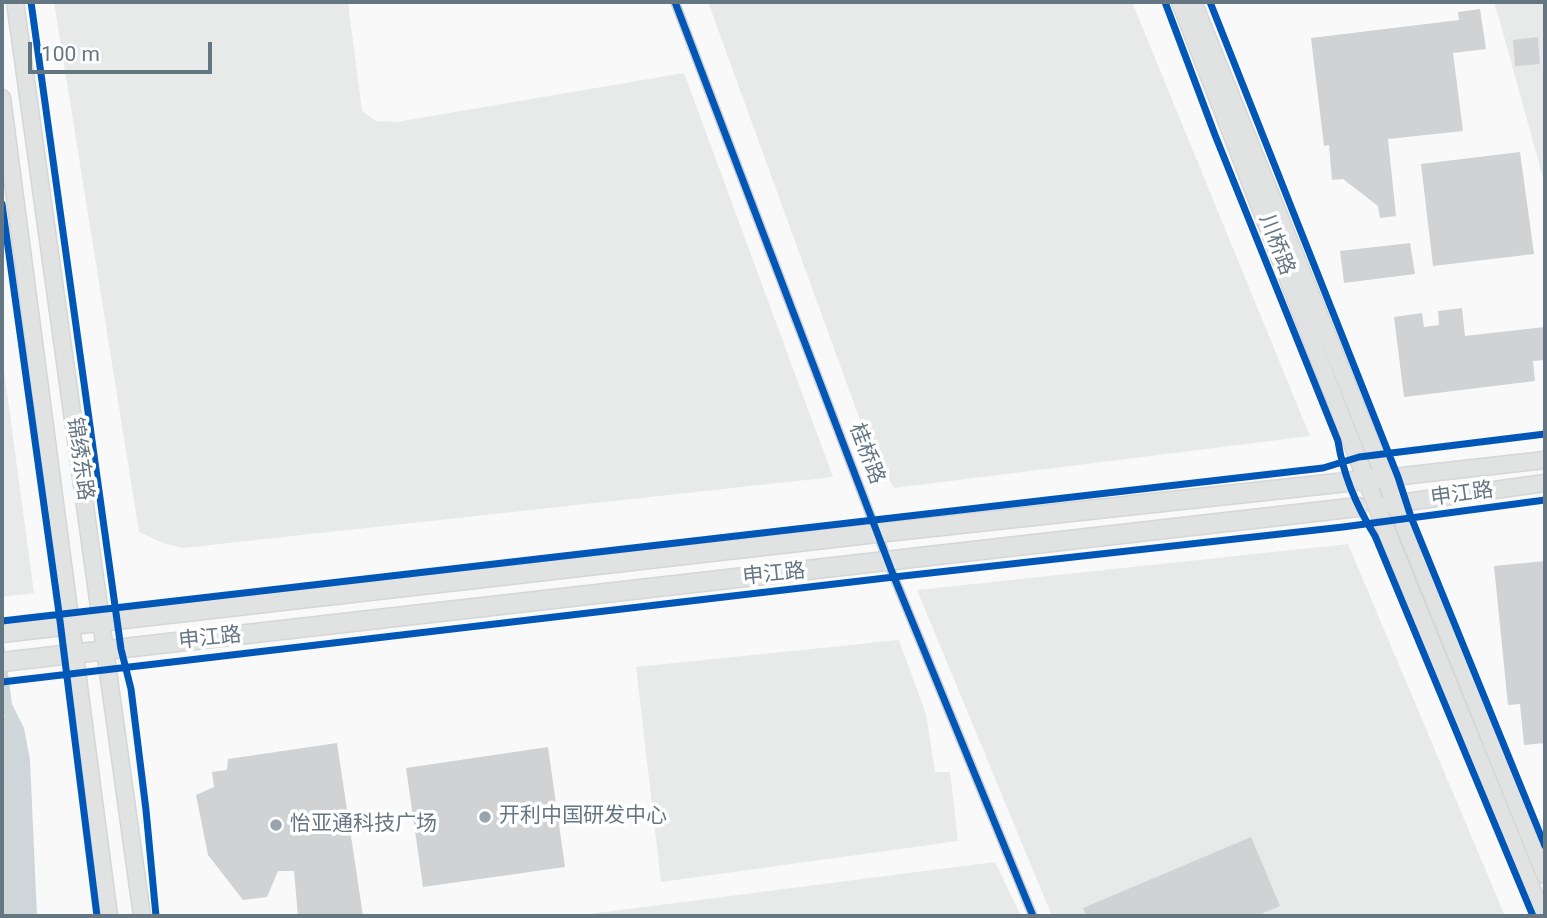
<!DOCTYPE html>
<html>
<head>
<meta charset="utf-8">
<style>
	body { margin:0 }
	#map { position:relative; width:1547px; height:918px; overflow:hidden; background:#f9f9f9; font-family:Roboto,sans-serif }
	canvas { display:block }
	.frame { position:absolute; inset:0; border:4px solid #657683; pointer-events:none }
	.scale { position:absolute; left:28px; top:42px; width:184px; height:32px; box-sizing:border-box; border:4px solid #657683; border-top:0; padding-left:9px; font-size:21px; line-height:24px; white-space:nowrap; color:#657683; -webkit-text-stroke:5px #fff; paint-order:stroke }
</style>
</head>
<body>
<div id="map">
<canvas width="1547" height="918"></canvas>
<div class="frame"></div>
<div class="scale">100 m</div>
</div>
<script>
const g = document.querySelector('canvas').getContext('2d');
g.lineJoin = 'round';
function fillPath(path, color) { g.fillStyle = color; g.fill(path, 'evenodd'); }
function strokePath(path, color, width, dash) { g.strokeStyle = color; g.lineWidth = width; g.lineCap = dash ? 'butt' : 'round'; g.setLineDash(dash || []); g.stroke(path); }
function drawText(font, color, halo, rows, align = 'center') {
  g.font = font + ' Roboto,"Noto Sans SC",sans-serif'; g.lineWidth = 7; g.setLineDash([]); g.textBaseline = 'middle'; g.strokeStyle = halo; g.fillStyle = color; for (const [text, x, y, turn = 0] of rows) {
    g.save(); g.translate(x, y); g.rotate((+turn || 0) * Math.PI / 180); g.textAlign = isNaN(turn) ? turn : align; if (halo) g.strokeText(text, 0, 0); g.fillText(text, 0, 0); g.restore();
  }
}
fillPath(new Path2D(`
	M 54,2 L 348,2 L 362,111 L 376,121 L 396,122 L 684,73 L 833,477 L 183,548 L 163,543 L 139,532 Z
	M 708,2 L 1132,2 L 1310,436 L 894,488 L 868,442 Z
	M 1494,2 L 1545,2 L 1545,185 L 1500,22 Z
	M 2,355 L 34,593 L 2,597 Z
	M 1348,544 L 1505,916 L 1052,916 L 917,590 Z
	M 899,640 L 926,714 L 935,772 L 950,772 L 958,841 L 661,882 L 636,667 Z
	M 995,862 L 1021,916 L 574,916 Z`), '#e8e9e9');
fillPath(new Path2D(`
	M 2,628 L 12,704 L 24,728 L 30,760 L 37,916 L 3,916 L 2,717 L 5,716 L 2,712 Z`), '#ced6d9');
fillPath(new Path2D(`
	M 1480,9 L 1486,49 L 1453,53 L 1463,131 L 1388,139 L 1396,216 L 1380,218 L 1378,206 L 1343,179 L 1332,180 L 1329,145 L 1324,146 L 1311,38 L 1459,20 L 1458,12 Z
	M 1538,37 L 1540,64 L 1515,66 L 1513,40 Z
	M 1520,152 L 1534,254 L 1433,266 L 1421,164 Z
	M 1410,243 L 1415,274 L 1344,283 L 1340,251 Z
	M 1462,308 L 1465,336 L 1545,327 L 1545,360 L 1533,361 L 1535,381 L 1404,397 L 1394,317 L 1422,313 L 1424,327 L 1439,325 L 1438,311 Z
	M 1545,561 L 1545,743 L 1524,745 L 1520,704 L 1508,705 L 1494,566 Z
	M 337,743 L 363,916 L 298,916 L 294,871 L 278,871 L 267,897 L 243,900 L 208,855 L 196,795 L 214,787 L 212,772 L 227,770 L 228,759 Z
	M 548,747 L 565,867 L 423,887 L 406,768 Z
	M 1251,837 L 1280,906 L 1256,916 L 1086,916 L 1083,908 Z`), '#d0d2d3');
const secondary = new Path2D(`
	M 15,2 L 142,916
	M 1180,2 L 1376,505 L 1543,916
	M 1193,2 L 1545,875
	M 2,98 L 109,916
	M 1384,478 L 1545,460
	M 1385,505 L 1545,483`);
const primary = new Path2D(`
	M 2,633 L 877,533 L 1384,478
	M 2,662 L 1358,507`);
strokePath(secondary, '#d5d6d7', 19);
strokePath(primary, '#d5d6d7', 21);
strokePath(new Path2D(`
	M 675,2 L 894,577 L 1033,916`), '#cecfd0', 10);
strokePath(secondary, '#e1e2e2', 16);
strokePath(primary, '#e1e2e2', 18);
strokePath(new Path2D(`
	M 31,2 L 121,649 L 131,689 L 146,810 L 156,916
	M 675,2 L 894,577 L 1033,916
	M 1165,2 L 1215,135 L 1338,441 C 1343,475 1357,507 1375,536 L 1533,916
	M 1210,2 L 1398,477 L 1411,517 L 1545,846
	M 2,204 L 59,613 L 97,916
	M 2,621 L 1323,468 L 1359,457 L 1545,434
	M 2,682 L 894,577 L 1343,527 L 1545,500`), '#0057b8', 7);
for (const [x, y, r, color] of [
	[485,817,7,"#99a4ac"],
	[276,825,7,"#99a4ac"]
]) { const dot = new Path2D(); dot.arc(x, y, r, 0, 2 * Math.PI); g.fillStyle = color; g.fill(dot); strokePath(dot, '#fff', 2.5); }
drawText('21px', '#657683', '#fff', [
	["川桥路",1276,245,69],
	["桂桥路",866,454,69],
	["锦绣东路",79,459,82],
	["申江路",1462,495,-8],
	["申江路",774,575,-6],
	["申江路",210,639,-6]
]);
drawText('21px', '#657683', '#fff', [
	["开利中国研发中心",499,817],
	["怡亚通科技广场",290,825]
], 'left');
</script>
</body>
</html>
